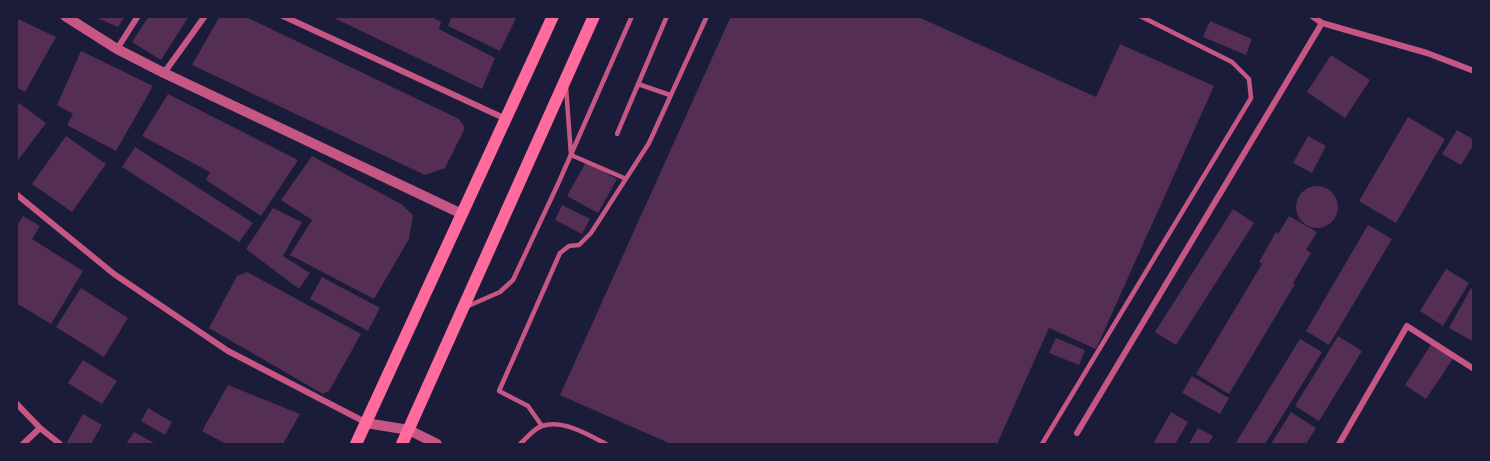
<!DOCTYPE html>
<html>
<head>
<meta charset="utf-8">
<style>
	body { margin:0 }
	#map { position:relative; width:1490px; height:461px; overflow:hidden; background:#1b1b3a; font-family:Poppins,sans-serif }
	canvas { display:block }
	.frame { position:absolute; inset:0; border:18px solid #1b1b3a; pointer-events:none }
</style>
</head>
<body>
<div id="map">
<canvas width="1490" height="461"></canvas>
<div class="frame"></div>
</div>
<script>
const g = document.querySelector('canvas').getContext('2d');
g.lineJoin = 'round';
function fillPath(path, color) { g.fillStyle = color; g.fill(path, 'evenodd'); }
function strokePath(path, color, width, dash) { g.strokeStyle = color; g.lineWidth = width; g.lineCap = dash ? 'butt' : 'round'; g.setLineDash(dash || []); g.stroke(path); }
fillPath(new Path2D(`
	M 93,16 L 125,16 L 118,27 Z
	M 149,16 L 189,16 L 161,60 L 132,42 Z
	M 220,16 L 244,16 L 459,119 L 465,128 L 445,168 L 425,175 L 192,65 Z
	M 330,16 L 430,16 L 441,22 L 439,29 L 495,58 L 482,89 Z
	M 446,16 L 517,16 L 500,51 L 448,26 L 451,19 Z
	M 731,16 L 916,16 L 1096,97 L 1120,44 L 1214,86 L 1096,349 L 1049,328 L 997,444 L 671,444 L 560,395 Z
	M 16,18 L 56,37 L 25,92 L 16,87 Z
	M 1210,21 L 1252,39 L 1246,55 L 1203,37 Z
	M 81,51 L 153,86 L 116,151 L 67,125 L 73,114 L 57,105 Z
	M 1331,55 L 1370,80 L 1345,118 L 1307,92 Z
	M 168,94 L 298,160 L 261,216 L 206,180 L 210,172 L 142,136 Z
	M 16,101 L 46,123 L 16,163 Z
	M 1408,117 L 1445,139 L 1396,223 L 1359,201 Z
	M 1457,130 L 1474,140 L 1474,144 L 1461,165 L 1442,154 Z
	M 66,136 L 106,164 L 72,212 L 32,184 Z
	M 1308,136 L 1326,146 L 1312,173 L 1293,163 Z
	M 135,147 L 253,223 L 239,242 L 122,167 Z
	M 312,156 L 401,204 L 413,215 L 409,239 L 374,299 L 290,255 L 312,220 L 281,200 Z
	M 586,162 L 617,179 L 598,213 L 567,196 Z
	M1296 207a21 21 0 1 1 42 0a21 21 0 1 1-42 0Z
	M 562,205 L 590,219 L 582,234 L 555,220 Z
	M 273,208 L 302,222 L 283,256 L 310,273 L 299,289 L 246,249 Z
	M 1233,209 L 1254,223 L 1176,345 L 1155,332 Z
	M 23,216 L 40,226 L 32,239 L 83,271 L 51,324 L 16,303 L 16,227 Z
	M 1289,216 L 1317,232 L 1306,250 L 1311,253 L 1293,283 L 1295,284 L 1229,394 L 1196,374 L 1262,264 L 1259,262 L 1276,232 L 1278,234 Z
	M 1368,225 L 1392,239 L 1329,345 L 1306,331 Z
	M 1446,269 L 1469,283 L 1443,326 L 1420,311 Z
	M 247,272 L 361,334 L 329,391 L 323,394 L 209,328 L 237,276 Z
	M 322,277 L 380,308 L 368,331 L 310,299 Z
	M 81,288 L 128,318 L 104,357 L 56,327 Z
	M 1471,288 L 1474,290 L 1474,342 L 1449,328 Z
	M 1338,336 L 1362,351 L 1319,421 L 1295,406 Z
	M 1056,338 L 1085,350 L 1079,365 L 1049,353 Z
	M 1300,339 L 1322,352 L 1265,444 L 1235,444 Z
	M 1432,343 L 1454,357 L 1426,399 L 1405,385 Z
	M 83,360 L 117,381 L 102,404 L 68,383 Z
	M 1192,376 L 1229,398 L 1220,414 L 1182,393 Z
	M 228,385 L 300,414 L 283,444 L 226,444 L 202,431 Z
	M 148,408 L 172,422 L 165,435 L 141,421 Z
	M 1171,412 L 1188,422 L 1175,444 L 1153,444 Z
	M 1291,412 L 1316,428 L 1306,444 L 1271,444 Z
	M 83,414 L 102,425 L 91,444 L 66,444 Z
	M 1198,428 L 1213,436 L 1208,444 L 1189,444 Z
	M 134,432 L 156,444 L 126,444 Z`), '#542f53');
strokePath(new Path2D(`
	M 638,84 L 670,95
	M 566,87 L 571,155 L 624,178
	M 617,134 L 667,16
	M 468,306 L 500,292 L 513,280 L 558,184 L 632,16
	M 542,426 L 528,406 L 499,391 L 560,253 L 569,246 L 579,245 L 591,233 L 649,143 L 707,16
	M 520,444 C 527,438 533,429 542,426 C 563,419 589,435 606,444
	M 1042,444 L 1251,98 L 1249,79 L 1232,62 L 1140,16`), '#c65784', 4.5);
strokePath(new Path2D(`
	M 283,16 L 506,119
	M 1312,16 L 1322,23 L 1427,53 L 1474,71
	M 117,49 L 138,16
	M 164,73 L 205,16
	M 16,194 L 114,274 L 228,351 L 365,422
	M 16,403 L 40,428 L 60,444
	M 1077,433 L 1322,23
	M 23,444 L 40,428
	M 1339,444 L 1407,326 L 1474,369`), '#c65784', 6);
strokePath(new Path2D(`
	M 65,16 L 117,49 L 164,73 L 462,214
	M 366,423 L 409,430 L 437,444`), '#c65784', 10);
strokePath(new Path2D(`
	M 356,444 L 553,16
	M 402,444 L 594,16`), '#ff6b9d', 12);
</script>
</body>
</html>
